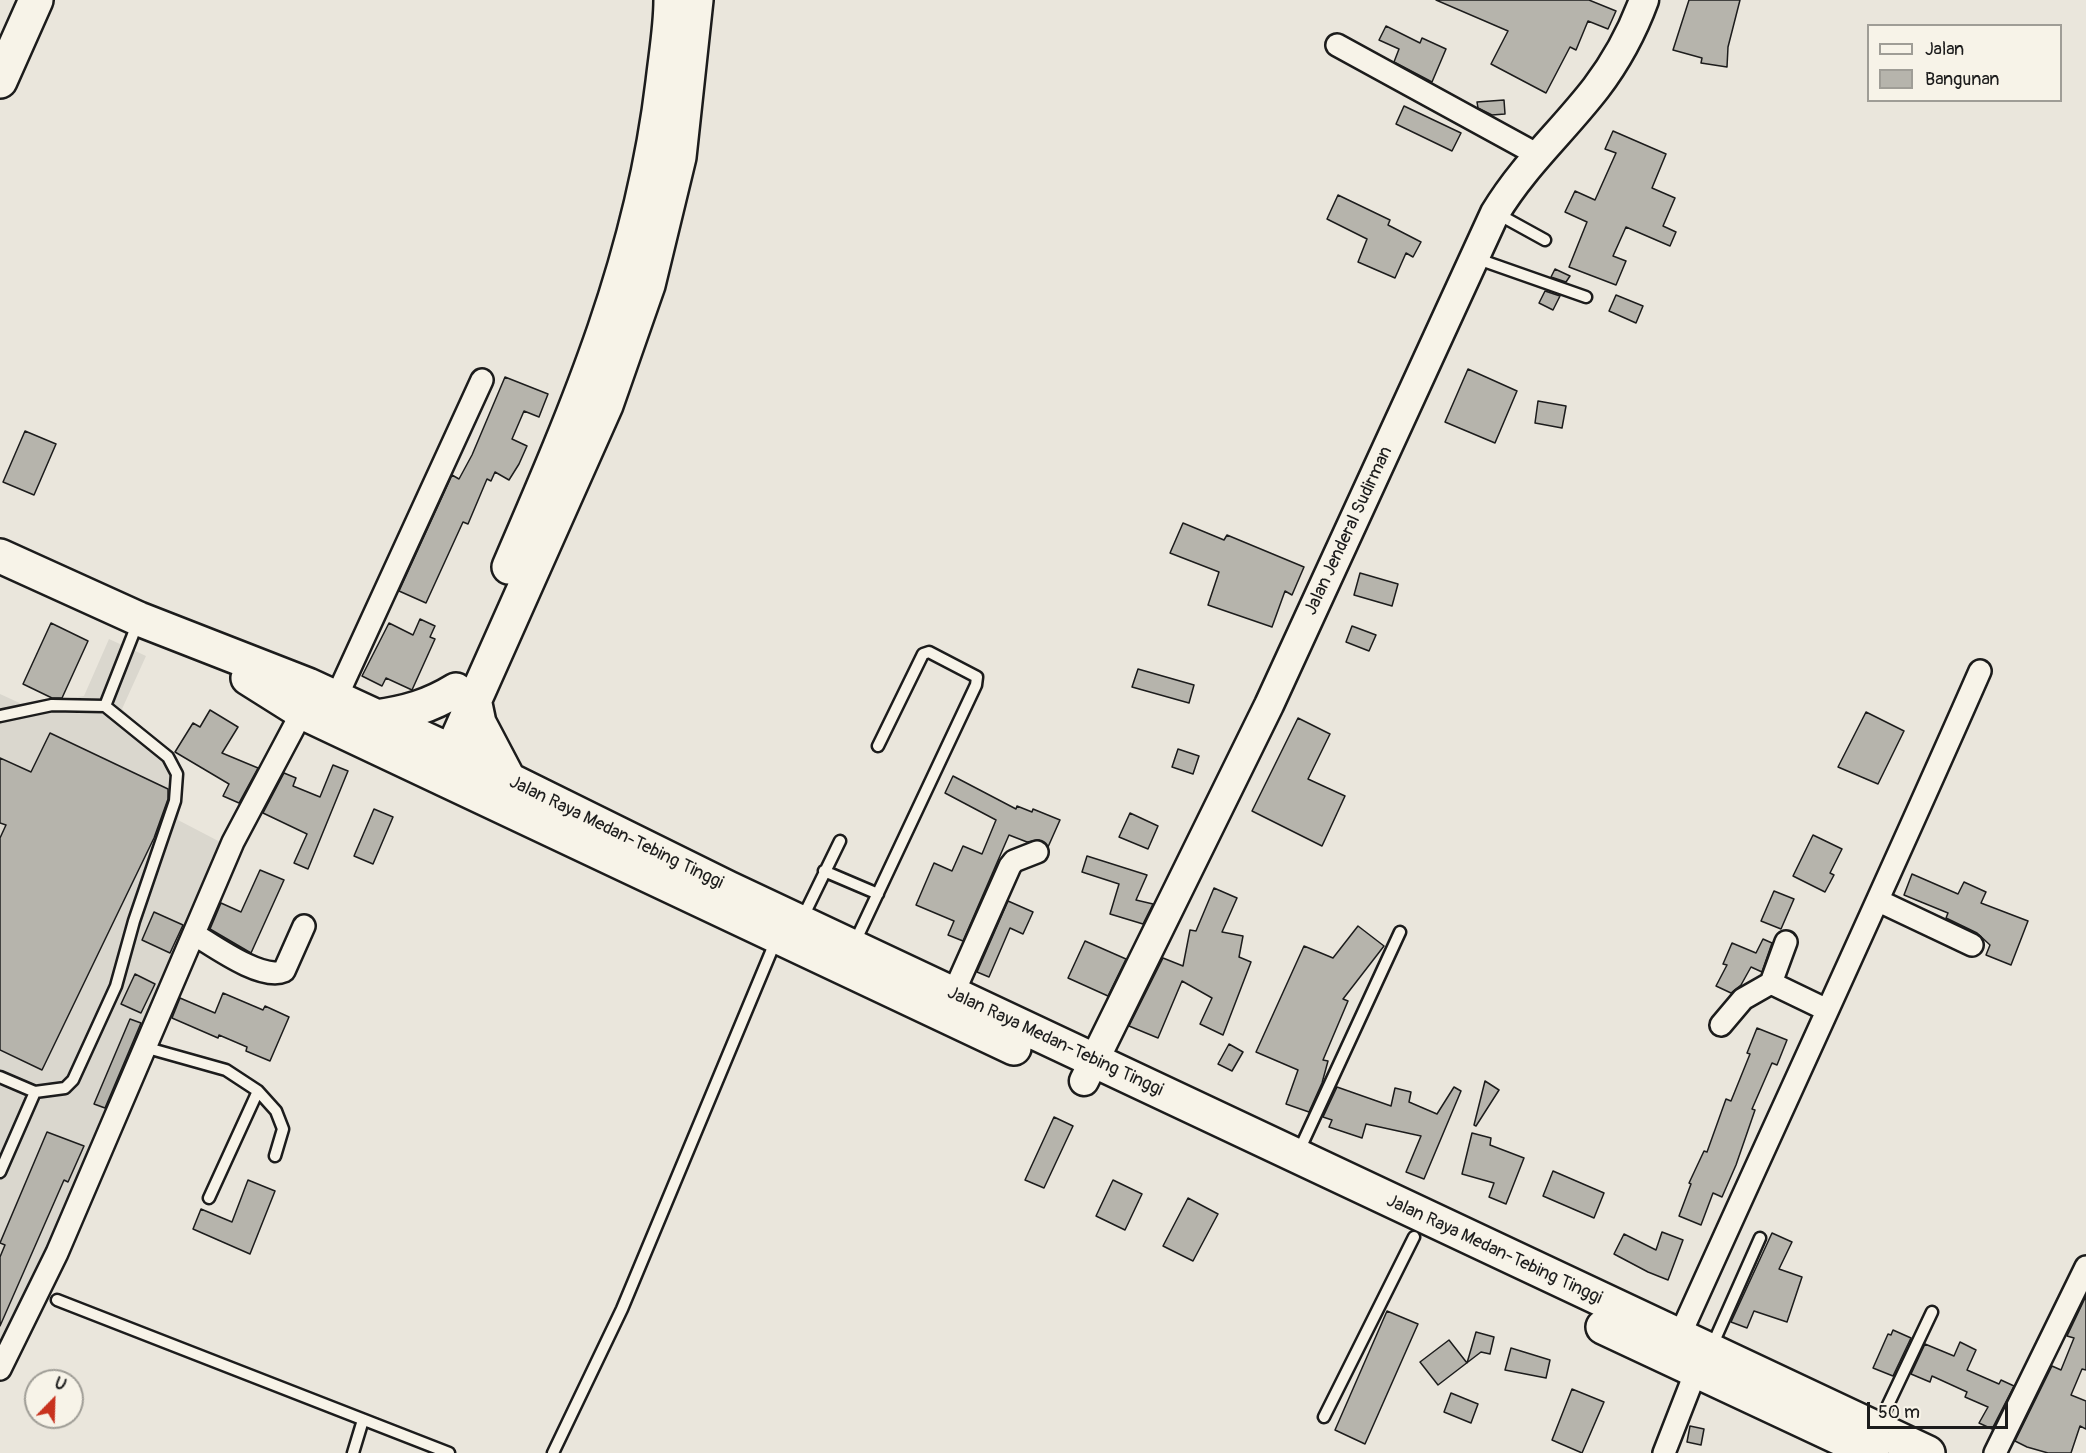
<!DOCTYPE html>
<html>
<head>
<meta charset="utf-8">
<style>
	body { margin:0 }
	#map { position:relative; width:2086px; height:1453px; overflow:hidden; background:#eae6dc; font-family:Pangolin,sans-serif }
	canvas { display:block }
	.legend { position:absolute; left:1867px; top:24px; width:195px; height:78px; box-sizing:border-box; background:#f7f3e8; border:2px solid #9f9d96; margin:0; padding:8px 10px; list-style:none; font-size:18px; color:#1c1c1c }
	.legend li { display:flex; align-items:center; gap:12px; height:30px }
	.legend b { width:30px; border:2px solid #9f9d96 }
	.north { position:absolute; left:24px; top:1369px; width:60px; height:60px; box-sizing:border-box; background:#f7f3e8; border:2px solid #9f9d96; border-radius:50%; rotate:23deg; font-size:16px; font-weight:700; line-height:24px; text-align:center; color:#1c1c1c }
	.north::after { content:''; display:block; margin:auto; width:21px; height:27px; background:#c8321e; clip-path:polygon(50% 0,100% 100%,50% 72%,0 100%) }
	.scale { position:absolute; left:1867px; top:1402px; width:141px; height:27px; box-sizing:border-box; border:3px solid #1c1c1c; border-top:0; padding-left:8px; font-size:18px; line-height:21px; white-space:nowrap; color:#1c1c1c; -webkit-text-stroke:4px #f7f3e8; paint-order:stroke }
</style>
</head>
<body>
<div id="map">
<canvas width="2086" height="1453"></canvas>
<ul class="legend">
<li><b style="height:8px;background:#f7f3e8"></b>Jalan</li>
<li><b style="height:16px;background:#b6b4ac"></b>Bangunan</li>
</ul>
<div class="north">U</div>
<div class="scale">50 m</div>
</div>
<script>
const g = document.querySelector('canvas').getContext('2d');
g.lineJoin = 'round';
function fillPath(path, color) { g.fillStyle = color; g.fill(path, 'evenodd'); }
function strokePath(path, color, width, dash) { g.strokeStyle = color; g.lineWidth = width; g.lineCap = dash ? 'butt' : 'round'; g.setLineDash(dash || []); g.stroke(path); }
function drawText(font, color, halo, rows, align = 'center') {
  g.font = font + ' Pangolin,sans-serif'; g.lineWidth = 4.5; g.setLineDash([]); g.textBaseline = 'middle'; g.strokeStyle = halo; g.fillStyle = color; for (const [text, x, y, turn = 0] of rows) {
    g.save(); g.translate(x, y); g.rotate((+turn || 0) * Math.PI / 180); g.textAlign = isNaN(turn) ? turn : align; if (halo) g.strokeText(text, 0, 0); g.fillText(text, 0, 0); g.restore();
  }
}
fillPath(new Path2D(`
	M 109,639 L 146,656 L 122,709 L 161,745 L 184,776 L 178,820 L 226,845 L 0,1380 L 0,694 L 24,705 L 84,696 Z`), '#dad7ce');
const building = new Path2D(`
	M 1436,0 L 1589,0 L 1616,11 L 1608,29 L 1588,21 L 1576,50 L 1570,47 L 1546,93 L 1491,64 L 1508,31 Z
	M 1689,0 L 1740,0 L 1728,47 L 1727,67 L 1701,63 L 1702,58 L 1673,50 Z
	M 1386,26 L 1420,43 L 1422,38 L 1446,49 L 1432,82 L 1394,62 L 1399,49 L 1379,40 Z
	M 1504,100 L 1505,114 L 1492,115 L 1478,108 L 1477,102 Z
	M 1404,106 L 1461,133 L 1452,151 L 1396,124 Z
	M 1613,131 L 1666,154 L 1652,188 L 1675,198 L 1663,226 L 1676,232 L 1670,246 L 1626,227 L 1613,256 L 1626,261 L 1616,285 L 1569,267 L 1587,222 L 1565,212 L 1575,191 L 1595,200 L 1616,153 L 1605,149 Z
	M 1338,195 L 1390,220 L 1388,225 L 1421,242 L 1413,257 L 1406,253 L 1395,278 L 1358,262 L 1367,239 L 1327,219 Z
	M 1555,269 L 1570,276 L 1566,282 L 1551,277 Z
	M 1545,291 L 1560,296 L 1553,310 L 1539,303 Z
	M 1616,295 L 1643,306 L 1636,323 L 1609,311 Z
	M 1468,369 L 1517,391 L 1495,443 L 1445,422 Z
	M 505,377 L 548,394 L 539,417 L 524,411 L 512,439 L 527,446 L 519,464 L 509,480 L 495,472 L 491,481 L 487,479 L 468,524 L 463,522 L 426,603 L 399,591 L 452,475 L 459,479 L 472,455 Z
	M 1538,401 L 1566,406 L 1562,428 L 1535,423 Z
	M 25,431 L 56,444 L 34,495 L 3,482 Z
	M 1183,523 L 1224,540 L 1227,535 L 1304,567 L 1292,595 L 1285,591 L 1272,627 L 1208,605 L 1219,572 L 1170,553 Z
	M 1360,573 L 1398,584 L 1392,606 L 1354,595 Z
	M 420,619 L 435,626 L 430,637 L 435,639 L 412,690 L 386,678 L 382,686 L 362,676 L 389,623 L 413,635 Z
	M 51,623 L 88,641 L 62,698 L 52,698 L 23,684 Z
	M 1352,626 L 1376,635 L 1369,651 L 1346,642 Z
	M 1138,669 L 1194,685 L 1189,703 L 1132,687 Z
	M 210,710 L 238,727 L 222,753 L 258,768 L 239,803 L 223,796 L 229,784 L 175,752 L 193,723 L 200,727 Z
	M 1866,712 L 1904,731 L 1878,784 L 1838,767 Z
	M 1298,718 L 1330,734 L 1308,779 L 1345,796 L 1322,846 L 1252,811 Z
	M 50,733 L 168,789 L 168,799 L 154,838 L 42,1070 L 0,1050 L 0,838 L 6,825 L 0,823 L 0,758 L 31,772 Z
	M 1178,749 L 1199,756 L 1193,774 L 1172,767 Z
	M 333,765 L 348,771 L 308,869 L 294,863 L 307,834 L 263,813 L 284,773 L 296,778 L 293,786 L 320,797 Z
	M 953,776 L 1016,809 L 1017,806 L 1032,812 L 1033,809 L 1060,820 L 1048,847 L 1039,840 L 1027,842 L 1009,835 L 963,941 L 948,935 L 954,921 L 916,905 L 934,863 L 952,871 L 963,846 L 982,854 L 996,820 L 945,793 Z
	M 374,809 L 393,817 L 373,864 L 354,856 Z
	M 1130,813 L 1158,826 L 1148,849 L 1119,837 Z
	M 1813,835 L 1842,849 L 1830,873 L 1834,875 L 1825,892 L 1793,876 Z
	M 1087,856 L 1147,875 L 1136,900 L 1153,904 L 1143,924 L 1110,914 L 1119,884 L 1082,872 Z
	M 260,870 L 284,880 L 251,953 L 210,929 L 221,903 L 241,912 Z
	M 1912,874 L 1958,894 L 1964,882 L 1986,892 L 1981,903 L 2028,921 L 2011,965 L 1986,955 L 1990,945 L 1977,933 L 1946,918 L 1948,913 L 1904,895 Z
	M 1214,888 L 1237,898 L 1222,932 L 1243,936 L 1239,957 L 1251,962 L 1223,1035 L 1200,1024 L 1212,998 L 1182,981 L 1158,1038 L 1129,1026 L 1163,958 L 1183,966 L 1190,930 L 1196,931 Z
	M 1774,891 L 1794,899 L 1781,929 L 1761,921 Z
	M 1008,901 L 1033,912 L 1023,934 L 1010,928 L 989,977 L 977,972 Z
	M 154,912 L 183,925 L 170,953 L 142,940 Z
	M 1358,926 L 1384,946 L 1343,999 L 1348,1001 L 1323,1060 L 1328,1061 L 1322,1083 L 1309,1112 L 1286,1104 L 1298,1070 L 1256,1052 L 1304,946 L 1333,958 Z
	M 1763,939 L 1772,943 L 1762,972 L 1751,967 L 1741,985 L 1731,993 L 1716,986 L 1727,965 L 1723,964 L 1732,943 L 1756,953 Z
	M 1085,941 L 1126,959 L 1108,996 L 1068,978 Z
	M 135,974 L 155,984 L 141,1013 L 121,1004 Z
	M 223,993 L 263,1010 L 265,1006 L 289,1017 L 270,1061 L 246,1051 L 247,1047 L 219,1035 L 218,1038 L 172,1018 L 180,998 L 215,1013 Z
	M 130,1019 L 141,1023 L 105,1108 L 94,1104 Z
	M 1757,1028 L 1787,1040 L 1777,1065 L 1772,1063 L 1752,1109 L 1755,1110 L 1736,1165 L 1722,1197 L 1713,1193 L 1701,1225 L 1679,1216 L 1691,1184 L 1689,1183 L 1704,1151 L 1707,1152 L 1726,1099 L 1731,1101 L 1750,1054 L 1747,1053 Z
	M 1229,1044 L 1243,1052 L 1232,1071 L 1218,1064 Z
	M 1485,1081 L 1499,1090 L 1476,1126 L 1474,1125 Z
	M 1337,1087 L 1391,1106 L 1395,1088 L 1411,1092 L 1409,1102 L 1437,1114 L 1454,1087 L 1461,1091 L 1424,1179 L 1406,1172 L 1421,1136 L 1366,1124 L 1362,1138 L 1329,1127 L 1332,1120 L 1323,1117 Z
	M 1054,1117 L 1073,1126 L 1044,1188 L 1025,1180 Z
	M 47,1132 L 84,1146 L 68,1182 L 64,1180 L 0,1326 L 0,1257 L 5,1245 L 0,1243 Z
	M 1472,1133 L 1491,1138 L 1490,1145 L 1524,1158 L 1506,1204 L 1489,1197 L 1494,1183 L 1462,1174 Z
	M 1553,1171 L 1604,1193 L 1594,1218 L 1543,1196 Z
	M 248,1180 L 275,1191 L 250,1254 L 193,1229 L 201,1209 L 232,1222 Z
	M 1113,1180 L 1142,1194 L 1125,1230 L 1096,1216 Z
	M 1188,1198 L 1218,1214 L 1193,1261 L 1163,1246 Z
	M 1662,1232 L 1683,1240 L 1668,1280 L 1648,1272 L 1614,1254 L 1624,1234 L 1656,1250 Z
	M 1772,1233 L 1792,1242 L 1779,1269 L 1802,1277 L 1787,1322 L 1754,1311 L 1747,1328 L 1731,1322 Z
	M 2086,1296 L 2086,1370 L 2082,1369 L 2071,1395 L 2086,1401 L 2086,1429 L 2080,1426 L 2071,1453 L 2048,1453 L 2027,1447 L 2015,1441 L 2052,1366 L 2061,1370 L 2074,1338 L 2067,1336 Z
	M 1387,1311 L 1418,1324 L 1365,1444 L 1335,1430 Z
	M 1893,1330 L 1911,1338 L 1893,1376 L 1873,1368 L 1888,1334 L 1891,1335 Z
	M 1476,1332 L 1494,1337 L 1490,1354 L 1481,1352 L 1438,1385 L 1420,1362 L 1449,1340 L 1467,1363 Z
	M 1960,1342 L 1976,1350 L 1967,1370 L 1999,1384 L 2001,1380 L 2014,1386 L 1992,1429 L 1979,1423 L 1988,1407 L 1965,1397 L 1967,1392 L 1932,1376 L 1930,1382 L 1911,1374 L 1925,1344 L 1954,1356 Z
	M 1511,1348 L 1550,1360 L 1546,1378 L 1505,1370 Z
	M 1572,1389 L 1604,1402 L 1582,1453 L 1552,1440 Z
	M 1451,1393 L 1478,1404 L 1471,1423 L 1444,1412 Z
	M 1690,1426 L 1704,1429 L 1701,1445 L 1687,1442 Z`);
fillPath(building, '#b6b4ac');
strokePath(building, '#1c1c1c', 1.5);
const lane = new Path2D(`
	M 1496,213 L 1545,240
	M 1475,258 L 1586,297
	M 105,706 L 138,622
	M 0,716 L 52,705 L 105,706 L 168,757 L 177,774 L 175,801 L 134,921 L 116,986 L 73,1080 L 65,1088 L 35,1092 L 0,1172
	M 824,871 L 878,894
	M 802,919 L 840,841
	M 854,944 L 976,685 L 977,677 L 929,652 L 923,654 L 878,746
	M 144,1047 L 226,1070 L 258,1091 L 276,1111 L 283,1129 L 275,1156
	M 0,1077 L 35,1092
	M 1298,1153 L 1400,932
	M 209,1198 L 258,1091
	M 57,1300 L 449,1453
	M 1712,1346 L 1760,1238
	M 1324,1417 L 1414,1237
	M 1878,1426 L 1932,1312
	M 353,1453 L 363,1420
	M 553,1453 L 622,1309 L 776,940`);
const street = new Path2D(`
	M 1337,45 L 1538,155
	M 336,698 L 482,380
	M 1879,901 L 1972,945
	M 194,934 C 214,946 262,981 284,971 L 304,926
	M 1771,983 L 1786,942
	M 953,994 L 1010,866 L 1014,861 L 1037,852
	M 1721,1025 L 1743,999 L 1771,983 L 1827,1010
	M 1679,1337 C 1779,1115 1882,894 1980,671
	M 0,1369 L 57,1253 L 233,842 L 302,712
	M 1664,1453 L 1696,1371
	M 1995,1453 L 2086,1267`);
const secondary = new Path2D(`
	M 1084,1081 L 1269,705 L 1495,213 C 1524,165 1562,132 1596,88 C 1615,63 1633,30 1644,0`);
const highway = new Path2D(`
	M 0,81 L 36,0
	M 0,556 L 139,619 L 308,685 L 453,752 L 728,888 L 1928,1453
	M 509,567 C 579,405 642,259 663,82 C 666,55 671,27 671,0
	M 248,678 L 302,712 L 1014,1048
	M 474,699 L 479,723 L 509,780
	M 375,717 C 406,713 430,706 456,690
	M 443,771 L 606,405 L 648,285 L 679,157 L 696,0
	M 1603,1327 L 1872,1453`);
strokePath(lane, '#1c1c1c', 15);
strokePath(street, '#1c1c1c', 26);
strokePath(secondary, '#1c1c1c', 33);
strokePath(highway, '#1c1c1c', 38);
strokePath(lane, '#f7f3e8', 10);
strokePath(street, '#f7f3e8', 21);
strokePath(secondary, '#f7f3e8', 28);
strokePath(highway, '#f7f3e8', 33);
drawText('18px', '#1c1c1c', '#f7f3e8', [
	["Jalan Jenderal Sudirman",1349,531,-65],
	["Jalan Raya Medan-Tebing Tinggi",616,833,26],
	["Jalan Raya Medan-Tebing Tinggi",1055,1042,25],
	["Jalan Raya Medan-Tebing Tinggi",1494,1250,25]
]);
</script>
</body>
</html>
